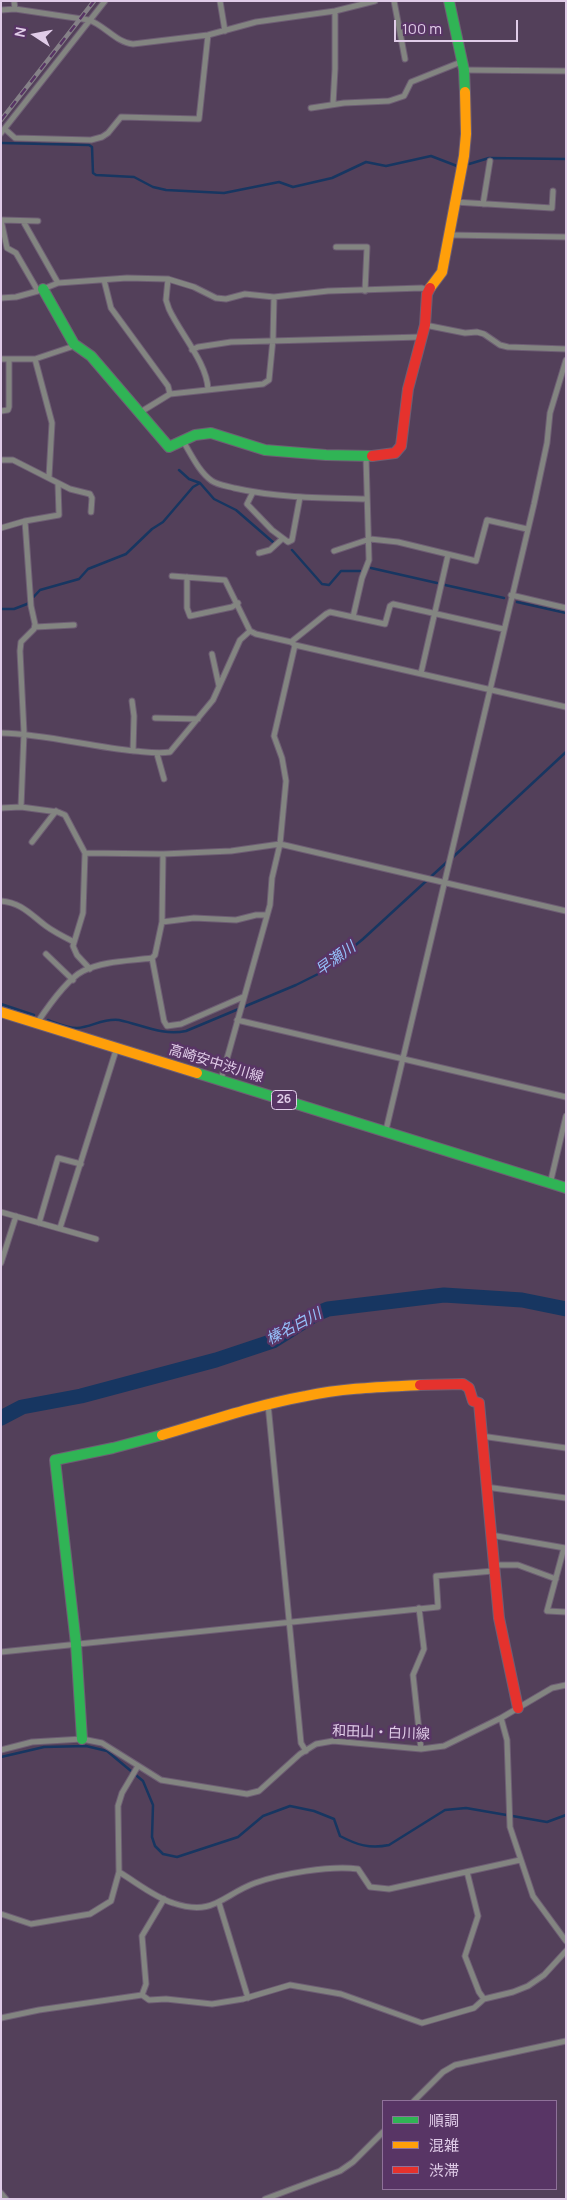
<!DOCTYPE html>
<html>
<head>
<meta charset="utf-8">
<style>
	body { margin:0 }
	#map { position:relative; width:567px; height:2200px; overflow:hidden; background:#53405a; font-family:Manrope,"Noto Sans JP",sans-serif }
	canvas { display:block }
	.frame { position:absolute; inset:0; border:2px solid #e0cce8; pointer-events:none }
	.legend { position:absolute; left:382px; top:2100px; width:175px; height:90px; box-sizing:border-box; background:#583565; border:1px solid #8e7199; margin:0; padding:6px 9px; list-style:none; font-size:15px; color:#e0cce8 }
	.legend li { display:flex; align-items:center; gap:10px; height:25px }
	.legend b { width:25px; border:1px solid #8e7199 }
	.north { position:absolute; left:10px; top:10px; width:50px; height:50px; -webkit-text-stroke:4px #583565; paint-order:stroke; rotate:281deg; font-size:14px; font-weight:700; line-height:20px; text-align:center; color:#e0cce8 }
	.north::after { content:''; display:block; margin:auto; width:18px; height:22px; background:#e0cce8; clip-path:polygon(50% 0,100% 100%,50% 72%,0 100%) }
	.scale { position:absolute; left:394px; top:20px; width:124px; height:22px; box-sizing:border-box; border:2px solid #e0cce8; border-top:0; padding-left:6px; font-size:15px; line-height:18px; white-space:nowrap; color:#e0cce8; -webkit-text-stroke:4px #583565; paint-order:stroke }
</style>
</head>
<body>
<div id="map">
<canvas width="567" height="2200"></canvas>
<div class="frame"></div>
<ul class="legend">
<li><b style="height:6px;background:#30b455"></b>順調</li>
<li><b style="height:6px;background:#ff9f0a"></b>混雑</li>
<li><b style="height:6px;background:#e5322d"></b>渋滞</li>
</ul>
<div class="north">N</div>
<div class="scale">100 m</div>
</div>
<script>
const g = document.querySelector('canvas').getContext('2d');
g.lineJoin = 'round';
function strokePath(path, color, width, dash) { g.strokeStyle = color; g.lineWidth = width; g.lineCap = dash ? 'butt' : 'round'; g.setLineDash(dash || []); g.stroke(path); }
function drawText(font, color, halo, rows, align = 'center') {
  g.font = font + ' Manrope,"Noto Sans JP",sans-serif'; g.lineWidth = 5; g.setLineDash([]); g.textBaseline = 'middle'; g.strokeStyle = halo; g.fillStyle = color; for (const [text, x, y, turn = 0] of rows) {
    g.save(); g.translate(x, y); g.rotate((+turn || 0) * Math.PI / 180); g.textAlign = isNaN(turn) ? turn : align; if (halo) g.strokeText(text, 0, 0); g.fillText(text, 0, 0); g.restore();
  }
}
strokePath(new Path2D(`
	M 2,143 L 89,145 L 92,147 L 93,173 L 96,175 L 134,177 L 153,187 L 166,190 L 224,193 L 279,182 L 293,187 L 332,178 L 366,162 L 386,166 L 431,156 L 457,166
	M 469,164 L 489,158 L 566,159
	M 179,470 L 189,479 L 200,483 L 214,499 L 236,510 L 274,543
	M 292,550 L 322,584 L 329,585 L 341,571 L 360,571
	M 371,568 L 437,583
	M 445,585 L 504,598
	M 517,602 L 566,613
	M 1,609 L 14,609 L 27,604 L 40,590 L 79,579 L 88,569 L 126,554 L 152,529 L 163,522 L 193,487 L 200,483
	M 452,858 L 566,752
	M 1,1004 L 34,1015
	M 48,1020 C 56,1023 68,1028 77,1028 C 92,1027 103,1018 119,1020 C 143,1025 162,1036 186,1031 L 296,985 L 324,971 L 363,939 L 448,861
	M 1,1757 L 44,1747 L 86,1746 L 107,1751 L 143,1781 L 153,1805 L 152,1837 L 155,1846 L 163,1854 L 177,1857 L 238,1837 L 263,1816 L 290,1806 L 314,1811 L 334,1819 L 340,1836 C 357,1845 370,1849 389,1845 L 445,1810 L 466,1808 L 547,1822 L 566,1815`), '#173661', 2.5);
strokePath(new Path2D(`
	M 1,1418 L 22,1407 L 81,1396 L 216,1360 L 273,1341 L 316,1314 L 328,1309 L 444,1295 L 522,1300 L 566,1309`), '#173661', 15);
const street = new Path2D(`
	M 14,1 L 15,9
	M 220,1 L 225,31
	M 394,1 L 405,59
	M 1,10 L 15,9 L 89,20 C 104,25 117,43 133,44 L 208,35 L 256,22 L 335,11 L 375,1
	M 464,70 L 566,71
	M 333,104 L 335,69 L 335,11
	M 311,108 L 344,103 L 389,101 L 404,96 L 411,82 L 461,62
	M 5,129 L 15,138 L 91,140 L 102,137 L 108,133 L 121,117 L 199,119 L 208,35
	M 1,133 L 105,1
	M 455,202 L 552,208 L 553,191
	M 483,204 L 490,161
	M 1,220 L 7,248 L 16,253 L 38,291
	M 2,220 L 38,221
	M 23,221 L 58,283
	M 449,235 L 566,237
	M 336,247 L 367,247 L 365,291
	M 168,279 L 166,300 L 169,309 C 180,333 207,363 208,389
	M 104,280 L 111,308 L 168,386 L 170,394
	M 1,298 L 16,297 L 38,291 L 58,283 L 127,278 L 168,279 L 194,287 L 216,298 L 226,299 L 245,294 L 274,297 L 328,291 L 422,288 L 428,290
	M 425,325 L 465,333 L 477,332 L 484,334 L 500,345 L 508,347 L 566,349
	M 192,350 L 198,347 L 231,342 L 422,337
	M 1,359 L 35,359 L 71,347 L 74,344
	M 35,359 L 52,423 L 49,477
	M 1,411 L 8,410 L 9,407 L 9,359
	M 139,413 L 170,394 L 263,384 L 269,380 L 273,339 L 274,297
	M 183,441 C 191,454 199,472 212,481 C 218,485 227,486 234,488 C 278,498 323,498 367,499
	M 1,460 L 13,460 L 70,489 L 90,494 L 92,498 L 91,512
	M 253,492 L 247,504 L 272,530 L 288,542 L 292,540 L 300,497
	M 1,528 L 25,521 L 59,515 L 58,484
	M 334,551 L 370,539 L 398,542 L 476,561 L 487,520 L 527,529
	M 259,553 L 270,550 L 282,539
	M 172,576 L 225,580 L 250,631
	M 187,577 L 187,608 L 190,616 L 232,607 L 238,603
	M 511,595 L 566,608
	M 353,617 L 362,578 L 369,560 L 366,457
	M 35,627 L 74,625
	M 291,642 L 326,614 L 330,612 L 385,624 L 390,606 L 393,604 L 503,629
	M 212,654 L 219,686
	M 421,673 L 448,555
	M 132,701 L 134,716 L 133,751
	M 155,718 L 198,719
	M 1,733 C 46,734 90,747 135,751 C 147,752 158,754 170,752 L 213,700 L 240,640 L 250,631 L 256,634 L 291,642 L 295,645 L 566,707
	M 157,754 L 164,779
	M 21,807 L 24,733 L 20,651 L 21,642 L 34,629 L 35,624 L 31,606 L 25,521
	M 1,808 L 21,807 L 58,812 L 65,815 L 85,853 L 83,913 L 73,946 L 77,955 L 90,969
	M 32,842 L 56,811
	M 85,853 L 163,854 L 231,851 L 280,844 L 566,911
	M 1,901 C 22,903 30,914 46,926 C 54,932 64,937 74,942
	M 162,922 L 194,918 L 236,920 L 256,915 L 267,915
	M 46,954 L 73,980
	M 152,958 L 164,1021 L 167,1026 L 181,1024 L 243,997
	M 237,1020 L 566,1097
	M 37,1023 C 47,1008 67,979 83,971 C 103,961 130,961 152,958 L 155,955 L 162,922 L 163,854
	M 221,1080 L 270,905 L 272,878 L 280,844 L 286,781 L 282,758 L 274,736 L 295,645
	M 386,1130 L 534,504 L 547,443 L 550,413 L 566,360
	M 550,1184 L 566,1116
	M 1,1212 L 96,1239
	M 39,1223 L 58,1158 L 81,1164
	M 60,1228 L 117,1047
	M 1,1263 L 16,1216
	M 268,1404 L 301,1743 L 306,1751
	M 481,1436 L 566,1448
	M 486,1487 L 566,1498
	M 491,1535 L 565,1548
	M 564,1548 L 547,1611 L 566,1612
	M 493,1565 L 518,1565 L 556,1579
	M 419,1608 L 424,1649 L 413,1675 L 421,1749
	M 1,1652 L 438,1607 L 436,1576 L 493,1571
	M 501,1718 L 507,1740 L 510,1827 L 533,1896 L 566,1941
	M 1,1750 L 32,1742 L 82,1739 L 102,1743 L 161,1780 L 247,1794 L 259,1791 L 300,1754 L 316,1744 L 333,1741 L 421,1749 L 444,1746 L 501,1718 L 552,1688 L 566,1685
	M 119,1872 C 136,1882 154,1897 173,1903 C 214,1917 222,1895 255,1883 C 280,1874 331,1865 358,1869 L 370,1887 L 389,1889 L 520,1860
	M 467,1872 L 478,1916 L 465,1956 L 479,1992 L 484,1999
	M 219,1903 L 248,1998
	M 1,1914 L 31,1924 L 90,1914 L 111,1901 L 119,1872 L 118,1806 L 122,1793 L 138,1766
	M 142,1995 L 149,2000 L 166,1999 L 212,2004 L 243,1999 L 290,1985 L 341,1994 L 422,2023 L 474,2008 L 484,1999 L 513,1992 L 528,1986 L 544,1975 L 566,1951
	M 1,2018 L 39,2010 L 142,1995 L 146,1984 L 142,1936 L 164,1899
	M 414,2101 L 443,2072 L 455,2065 L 566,2041
	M 1,2193 L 6,2199
	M 265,2199 L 340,2171 L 353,2162 L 383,2132`);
const fast = new Path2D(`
	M 449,1 L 464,70 L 465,92
	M 43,289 L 74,344 L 91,356 L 169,447 L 195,435 L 211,433 L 265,450 L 326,455 L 372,456
	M 197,1073 L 566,1188
	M 82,1739 L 76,1644 L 55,1460 L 113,1448 L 162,1435`);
const slow = new Path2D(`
	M 430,288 L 442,272 L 464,156 L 466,134 L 465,92
	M 1,1012 L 197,1073
	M 162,1435 C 210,1421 257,1405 306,1396 C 344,1388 382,1387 420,1385`);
const jam = new Path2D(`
	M 372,456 L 395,453 L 401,446 L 408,389 L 425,325 L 427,294 L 430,288
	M 420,1385 L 463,1384 L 469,1388 L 473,1401 L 479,1403 L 499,1618 L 518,1708`);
strokePath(street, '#6e5e74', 7);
strokePath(fast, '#6e5e74', 12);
strokePath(slow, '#6e5e74', 12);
strokePath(jam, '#6e5e74', 12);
strokePath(street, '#838581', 5);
strokePath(fast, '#30b455', 10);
strokePath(slow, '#ff9f0a', 10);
strokePath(jam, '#e5322d', 10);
const rail = new Path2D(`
	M 1,120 L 94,1`);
strokePath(rail, '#858187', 4.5);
strokePath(rail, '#583565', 2.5, [8]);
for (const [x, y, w] of [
	[284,1100,25]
]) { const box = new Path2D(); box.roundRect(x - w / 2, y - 9.5, w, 19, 4); g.fillStyle = '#583565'; g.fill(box); strokePath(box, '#e0cce8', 1); }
drawText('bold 12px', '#e0cce8', null, [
	["26",284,1100]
]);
drawText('14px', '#e0cce8', '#583565', [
	["高崎安中渋川線",216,1064,17],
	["和田山・白川線",381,1733,2]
]);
drawText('italic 15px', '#96c1fb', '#583565', [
	["早瀬川",336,959,-36],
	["榛名白川",294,1327,-28]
]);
</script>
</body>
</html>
